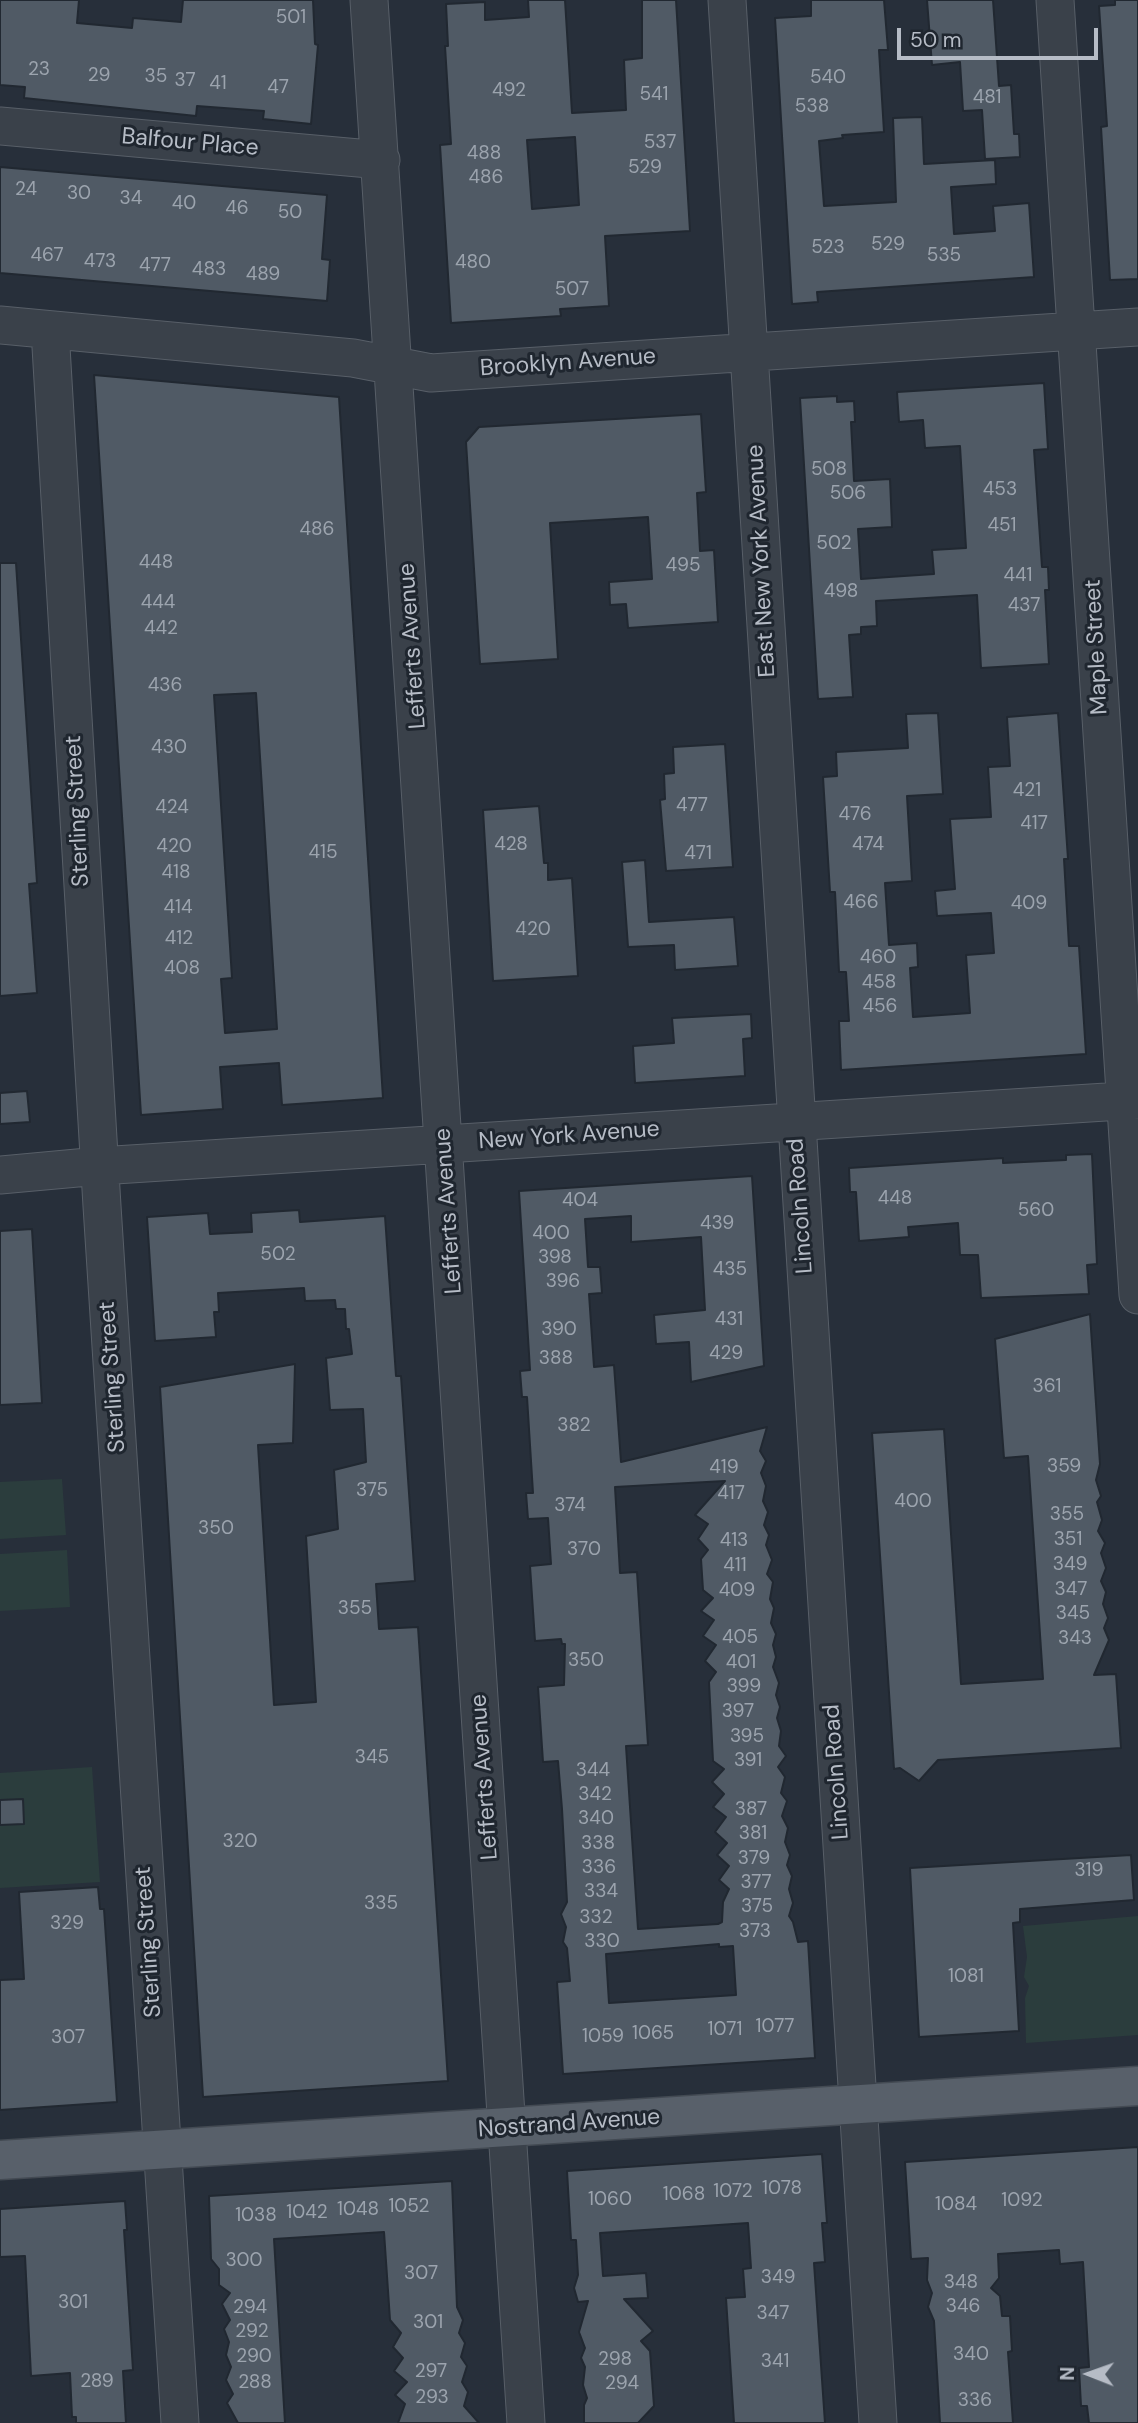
<!DOCTYPE html>
<html>
<head>
<meta charset="utf-8">
<style>
	body { margin:0 }
	#map { position:relative; width:1138px; height:2423px; overflow:hidden; background:#272f3a; font-family:"DM Sans",sans-serif }
	canvas { display:block }
	.north { position:absolute; left:1054px; top:2339px; width:70px; height:70px; -webkit-text-stroke:5px #1f262f; paint-order:stroke; rotate:271deg; font-size:19px; font-weight:700; line-height:28px; text-align:center; color:#b6bcc6 }
	.north::after { content:''; display:block; margin:auto; width:24px; height:32px; background:#b6bcc6; clip-path:polygon(50% 0,100% 100%,50% 72%,0 100%) }
	.scale { position:absolute; left:897px; top:28px; width:201px; height:32px; box-sizing:border-box; border:4px solid #b6bcc6; border-top:0; padding-left:9px; font-size:21px; line-height:24px; white-space:nowrap; color:#b6bcc6; -webkit-text-stroke:5px #1f262f; paint-order:stroke }
</style>
</head>
<body>
<div id="map">
<canvas width="1138" height="2423"></canvas>
<div class="north">N</div>
<div class="scale">50 m</div>
</div>
<script>
const g = document.querySelector('canvas').getContext('2d');
g.lineJoin = 'round';
function fillPath(path, color) { g.fillStyle = color; g.fill(path, 'evenodd'); }
function strokePath(path, color, width, dash) { g.strokeStyle = color; g.lineWidth = width; g.lineCap = dash ? 'butt' : 'round'; g.setLineDash(dash || []); g.stroke(path); }
function drawText(font, color, halo, rows, align = 'center') {
  g.font = font + ' "DM Sans",sans-serif'; g.lineWidth = 6; g.setLineDash([]); g.textBaseline = 'middle'; g.strokeStyle = halo; g.fillStyle = color; for (const [text, x, y, turn = 0] of rows) {
    g.save(); g.translate(x, y); g.rotate((+turn || 0) * Math.PI / 180); g.textAlign = isNaN(turn) ? turn : align; if (halo) g.strokeText(text, 0, 0); g.fillText(text, 0, 0); g.restore();
  }
}
fillPath(new Path2D(`
	M 62,1479 L 66,1535 L 0,1539 L 0,1482 Z
	M 67,1550 L 70,1607 L 0,1611 L 0,1554 Z
	M 92,1767 L 100,1882 L 0,1888 L 0,1773 Z
	M 1138,1916 L 1138,2035 L 1026,2043 L 1025,1998 L 1029,1986 L 1024,1977 L 1027,1957 L 1023,1926 Z`), '#2b3d3d');
const building = new Path2D(`
	M 0,0 L 79,0 L 77,23 L 132,28 L 133,18 L 181,22 L 183,0 L 313,0 L 315,44 L 318,45 L 311,124 L 263,119 L 264,111 L 197,106 L 196,116 L 24,98 L 25,87 L 0,85 Z
	M 528,0 L 565,0 L 572,113 L 626,110 L 624,60 L 642,58 L 642,0 L 676,0 L 690,231 L 605,236 L 609,306 L 560,309 L 561,316 L 451,323 L 440,145 L 451,144 L 445,46 L 448,46 L 446,4 L 485,2 L 485,20 L 529,17 ZM 575,137 L 579,205 L 532,209 L 527,140 Z
	M 811,0 L 884,0 L 888,50 L 879,50 L 884,132 L 842,135 L 843,138 L 819,141 L 824,206 L 896,202 L 893,118 L 922,117 L 924,164 L 995,160 L 996,184 L 951,187 L 954,234 L 995,231 L 993,206 L 1029,203 L 1034,277 L 817,292 L 818,302 L 792,304 L 775,18 L 811,16 Z
	M 927,0 L 993,0 L 999,86 L 1011,85 L 1014,134 L 1019,134 L 1020,157 L 985,159 L 982,110 L 963,111 L 960,62 L 932,65 Z
	M 1115,0 L 1138,0 L 1138,279 L 1110,280 L 1101,127 L 1107,126 L 1099,6 L 1115,5 Z
	M 0,167 L 327,195 L 322,259 L 330,260 L 327,301 L 0,273 Z
	M 94,375 L 339,397 L 383,1098 L 282,1105 L 279,1063 L 220,1067 L 223,1109 L 141,1115 ZM 256,693 L 277,1029 L 225,1033 L 221,979 L 232,978 L 214,695 Z
	M 1044,383 L 1048,449 L 1034,450 L 1042,567 L 1048,567 L 1049,590 L 1045,590 L 1049,664 L 981,668 L 977,595 L 876,601 L 877,626 L 861,627 L 861,634 L 849,635 L 853,697 L 818,699 L 800,398 L 837,396 L 837,402 L 854,401 L 855,422 L 851,422 L 854,481 L 890,479 L 892,527 L 858,529 L 861,579 L 889,577 L 934,574 L 932,550 L 966,548 L 960,446 L 925,448 L 923,420 L 899,422 L 897,392 Z
	M 701,414 L 706,492 L 697,493 L 700,551 L 714,550 L 718,622 L 628,628 L 626,604 L 610,605 L 609,582 L 652,579 L 648,517 L 550,523 L 558,659 L 480,664 L 466,442 L 479,427 Z
	M 0,563 L 16,563 L 37,883 L 29,884 L 37,993 L 0,996 Z
	M 938,713 L 943,794 L 907,796 L 912,881 L 885,883 L 889,945 L 917,943 L 918,967 L 910,968 L 913,1017 L 970,1013 L 966,955 L 994,953 L 991,913 L 937,916 L 935,891 L 955,889 L 950,819 L 991,817 L 988,767 L 1010,766 L 1007,717 L 1058,713 L 1068,859 L 1064,859 L 1069,946 L 1079,946 L 1086,1054 L 841,1070 L 839,1021 L 849,1021 L 846,972 L 839,972 L 835,892 L 830,892 L 823,777 L 837,776 L 836,752 L 908,748 L 906,714 Z
	M 725,744 L 733,867 L 666,871 L 660,800 L 665,799 L 664,774 L 674,773 L 673,747 Z
	M 539,806 L 544,863 L 548,863 L 548,880 L 572,878 L 578,976 L 493,981 L 483,810 Z
	M 645,860 L 649,922 L 734,917 L 738,966 L 675,970 L 674,945 L 628,947 L 622,862 Z
	M 751,1014 L 752,1038 L 743,1039 L 745,1076 L 635,1083 L 633,1046 L 674,1043 L 672,1018 Z
	M 27,1091 L 30,1122 L 0,1124 L 0,1093 Z
	M 1092,1154 L 1097,1264 L 1087,1265 L 1089,1294 L 981,1298 L 978,1255 L 960,1255 L 958,1223 L 908,1227 L 909,1237 L 859,1241 L 856,1192 L 850,1192 L 849,1168 L 1003,1158 L 1003,1163 L 1066,1160 L 1066,1155 Z
	M 752,1176 L 764,1366 L 691,1382 L 689,1342 L 656,1344 L 654,1315 L 705,1310 L 701,1237 L 631,1242 L 631,1216 L 585,1219 L 588,1267 L 600,1267 L 602,1293 L 589,1294 L 594,1367 L 614,1365 L 621,1462 L 767,1427 L 760,1451 L 766,1461 L 761,1473 L 766,1486 L 763,1501 L 768,1512 L 764,1525 L 769,1535 L 766,1545 L 772,1560 L 767,1574 L 773,1582 L 770,1599 L 774,1608 L 771,1623 L 776,1634 L 773,1645 L 776,1657 L 773,1667 L 779,1683 L 776,1695 L 780,1707 L 777,1718 L 781,1731 L 779,1746 L 786,1756 L 778,1767 L 785,1777 L 781,1793 L 787,1801 L 782,1816 L 788,1828 L 785,1842 L 790,1855 L 787,1865 L 792,1876 L 789,1889 L 793,1903 L 789,1916 L 793,1922 L 798,1942 L 808,1941 L 815,2058 L 563,2074 L 557,1982 L 570,1981 L 567,1948 L 563,1942 L 566,1927 L 561,1914 L 567,1902 L 562,1809 L 558,1761 L 543,1762 L 538,1687 L 564,1685 L 565,1644 L 562,1644 L 561,1639 L 535,1641 L 530,1566 L 551,1564 L 548,1518 L 528,1519 L 526,1493 L 533,1493 L 527,1397 L 522,1397 L 520,1371 L 530,1370 L 519,1191 ZM 725,1481 L 695,1515 L 708,1524 L 698,1539 L 708,1550 L 701,1559 L 703,1590 L 713,1598 L 701,1611 L 714,1620 L 703,1636 L 716,1645 L 705,1661 L 716,1672 L 709,1682 L 713,1761 L 724,1769 L 712,1782 L 724,1794 L 713,1807 L 726,1817 L 715,1832 L 727,1843 L 717,1855 L 729,1866 L 719,1880 L 729,1889 L 723,1902 L 722,1922 L 718,1924 L 638,1929 L 626,1746 L 648,1745 L 637,1572 L 620,1573 L 615,1487 ZM 719,1944 L 719,1947 L 733,1946 L 736,1995 L 609,2003 L 606,1954 Z
	M 299,1210 L 300,1222 L 385,1216 L 396,1376 L 401,1376 L 415,1581 L 376,1584 L 379,1629 L 418,1627 L 448,2081 L 203,2097 L 160,1387 L 295,1364 L 293,1443 L 258,1445 L 274,1705 L 316,1702 L 306,1536 L 338,1529 L 334,1470 L 366,1462 L 363,1409 L 330,1410 L 326,1358 L 352,1354 L 349,1329 L 346,1329 L 345,1309 L 336,1309 L 335,1300 L 305,1301 L 304,1288 L 218,1293 L 219,1312 L 214,1312 L 216,1337 L 155,1341 L 147,1217 L 208,1213 L 210,1234 L 252,1232 L 251,1213 Z
	M 32,1229 L 42,1403 L 0,1405 L 0,1231 Z
	M 1090,1314 L 1100,1464 L 1096,1480 L 1101,1496 L 1097,1502 L 1102,1520 L 1098,1531 L 1105,1543 L 1101,1553 L 1106,1568 L 1101,1581 L 1106,1592 L 1103,1604 L 1108,1618 L 1104,1628 L 1109,1640 L 1094,1675 L 1116,1674 L 1121,1748 L 938,1760 L 919,1781 L 900,1768 L 894,1769 L 872,1433 L 944,1429 L 961,1684 L 1043,1679 L 1028,1456 L 1004,1458 L 995,1339 Z
	M 23,1799 L 24,1824 L 0,1825 L 0,1800 Z
	M 1131,1855 L 1134,1900 L 1020,1909 L 1020,1922 L 1013,1923 L 1019,2031 L 919,2037 L 910,1868 Z
	M 98,1887 L 100,1909 L 104,1909 L 117,2102 L 0,2110 L 0,1980 L 24,1979 L 19,1892 Z
	M 1138,2147 L 1138,2423 L 1089,2423 L 1087,2406 L 1081,2406 L 1079,2368 L 1089,2367 L 1083,2262 L 1060,2264 L 1059,2250 L 998,2254 L 999,2278 L 991,2288 L 1000,2296 L 1002,2316 L 1010,2316 L 1012,2351 L 1008,2352 L 1013,2423 L 940,2423 L 934,2321 L 928,2307 L 932,2293 L 927,2280 L 928,2258 L 911,2259 L 905,2162 Z
	M 822,2154 L 827,2223 L 822,2223 L 825,2262 L 814,2263 L 825,2423 L 734,2423 L 726,2298 L 745,2297 L 743,2269 L 751,2268 L 748,2223 L 600,2233 L 603,2276 L 646,2273 L 648,2298 L 624,2299 L 653,2331 L 641,2341 L 650,2351 L 654,2406 L 638,2423 L 584,2423 L 584,2405 L 587,2398 L 583,2385 L 585,2367 L 581,2358 L 585,2348 L 579,2332 L 588,2301 L 578,2302 L 574,2288 L 578,2275 L 576,2240 L 571,2240 L 567,2171 Z
	M 452,2181 L 457,2307 L 463,2320 L 459,2333 L 465,2343 L 461,2357 L 467,2366 L 462,2382 L 468,2392 L 464,2406 L 479,2423 L 398,2423 L 405,2404 L 395,2395 L 407,2382 L 394,2371 L 403,2358 L 393,2347 L 401,2333 L 390,2320 L 384,2232 L 274,2239 L 285,2423 L 238,2423 L 227,2403 L 233,2394 L 226,2380 L 231,2367 L 226,2355 L 229,2342 L 224,2329 L 230,2320 L 222,2304 L 230,2293 L 219,2285 L 219,2269 L 211,2259 L 209,2196 Z
	M 125,2201 L 127,2230 L 124,2230 L 133,2370 L 123,2371 L 126,2423 L 76,2423 L 76,2417 L 72,2417 L 70,2373 L 31,2376 L 25,2256 L 0,2257 L 0,2209 Z`);
fillPath(building, '#505a65');
strokePath(building, '#212831', 2);
const minor = new Path2D(`
	M 369,0 L 526,2423
	M 727,0 L 878,2423
	M 1055,0 L 1138,1295
	M 0,126 L 381,160
	M 0,325 L 353,358 L 431,373 L 1138,327
	M 50,330 L 102,1206 L 180,2423
	M 0,1175 L 99,1166 L 1138,1100`);
const major = new Path2D(`
	M 0,2160 L 1138,2086`);
strokePath(minor, '#585f68', 39);
strokePath(major, '#434a53', 41);
strokePath(minor, '#3a414a', 37);
strokePath(major, '#58606a', 38);
drawText('19px', '#9ca4ae', null, [
	["501",291,18],
	["23",39,70],
	["29",99,76],
	["35",156,77],
	["540",828,78],
	["37",185,81],
	["41",218,84],
	["47",278,88],
	["492",509,91],
	["541",654,95],
	["481",987,98],
	["538",812,107],
	["537",660,143],
	["488",484,154],
	["529",645,168],
	["486",486,178],
	["24",26,190],
	["30",79,194],
	["34",131,199],
	["40",184,204],
	["46",237,209],
	["50",290,213],
	["529",888,245],
	["523",828,248],
	["467",47,256],
	["535",944,256],
	["473",100,262],
	["480",473,263],
	["477",155,266],
	["483",209,270],
	["489",263,275],
	["507",572,290],
	["508",829,470],
	["453",1000,490],
	["506",848,494],
	["451",1002,526],
	["486",317,530],
	["502",834,544],
	["448",156,563],
	["495",683,566],
	["441",1018,576],
	["498",841,592],
	["444",158,603],
	["437",1024,606],
	["442",161,629],
	["436",165,686],
	["430",169,748],
	["421",1027,791],
	["477",692,806],
	["424",172,808],
	["476",855,815],
	["417",1034,824],
	["428",511,845],
	["474",868,845],
	["420",174,847],
	["415",323,853],
	["471",698,854],
	["418",176,873],
	["466",861,903],
	["409",1029,904],
	["414",178,908],
	["420",533,930],
	["412",179,939],
	["460",878,958],
	["408",182,969],
	["458",879,983],
	["456",880,1007],
	["448",895,1199],
	["404",580,1201],
	["560",1036,1211],
	["439",717,1224],
	["400",551,1234],
	["502",278,1255],
	["398",555,1258],
	["435",730,1270],
	["396",563,1282],
	["431",729,1320],
	["390",559,1330],
	["429",726,1354],
	["388",556,1359],
	["361",1047,1387],
	["382",574,1426],
	["359",1064,1467],
	["419",724,1468],
	["375",372,1491],
	["417",731,1494],
	["400",913,1502],
	["374",570,1506],
	["355",1067,1515],
	["350",216,1529],
	["351",1068,1540],
	["413",734,1541],
	["370",584,1550],
	["349",1070,1565],
	["411",735,1566],
	["347",1071,1590],
	["409",737,1591],
	["355",355,1609],
	["345",1073,1614],
	["405",740,1638],
	["343",1075,1639],
	["350",586,1661],
	["401",741,1663],
	["399",744,1687],
	["397",738,1712],
	["395",747,1737],
	["345",372,1758],
	["391",748,1761],
	["344",593,1771],
	["342",595,1795],
	["387",751,1810],
	["340",596,1819],
	["381",753,1834],
	["320",240,1842],
	["338",598,1844],
	["379",754,1859],
	["336",599,1868],
	["319",1089,1871],
	["377",756,1883],
	["334",601,1892],
	["335",381,1904],
	["375",757,1907],
	["332",596,1918],
	["329",67,1924],
	["373",755,1932],
	["330",602,1942],
	["1081",966,1977],
	["1077",775,2027],
	["1071",725,2030],
	["1065",653,2034],
	["1059",603,2037],
	["307",68,2038],
	["1078",782,2189],
	["1072",733,2192],
	["1068",684,2195],
	["1060",610,2200],
	["1092",1022,2201],
	["1084",956,2205],
	["1052",409,2207],
	["1048",358,2210],
	["1042",307,2213],
	["1038",256,2216],
	["300",244,2261],
	["307",421,2274],
	["349",778,2278],
	["348",961,2283],
	["301",73,2303],
	["346",963,2307],
	["294",250,2308],
	["347",773,2314],
	["301",428,2323],
	["292",252,2332],
	["340",971,2355],
	["290",254,2357],
	["298",615,2360],
	["341",775,2362],
	["297",431,2372],
	["289",97,2382],
	["288",255,2383],
	["294",622,2384],
	["293",432,2398],
	["336",975,2401]
]);
drawText('23px', '#b6bcc6', '#1f262f', [
	["Balfour Place",190,143,5],
	["Brooklyn Avenue",568,363,-4],
	["East New York Avenue",762,561,-93],
	["Lefferts Avenue",413,646,-94],
	["Maple Street",1097,647,-93],
	["Sterling Street",78,811,-93],
	["New York Avenue",569,1136,-4],
	["Lincoln Road",801,1206,-94],
	["Lefferts Avenue",449,1211,-94],
	["Sterling Street",113,1377,-94],
	["Lincoln Road",837,1772,-94],
	["Lefferts Avenue",485,1777,-94],
	["Sterling Street",149,1942,-94],
	["Nostrand Avenue",569,2124,-4]
]);
</script>
</body>
</html>
